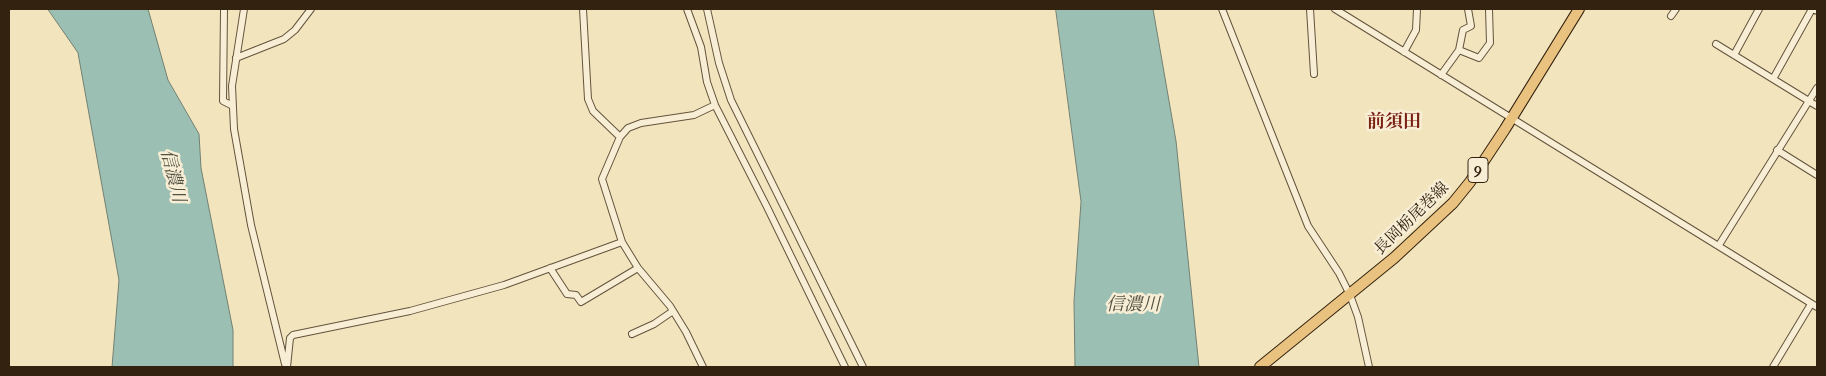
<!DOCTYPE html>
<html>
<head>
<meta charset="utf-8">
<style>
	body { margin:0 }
	#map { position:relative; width:1826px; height:376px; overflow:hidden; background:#f2e5be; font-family:"IM FELL French Canon",serif }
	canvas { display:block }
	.frame { position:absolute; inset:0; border:10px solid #342210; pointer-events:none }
</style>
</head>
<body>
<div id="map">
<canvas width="1826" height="376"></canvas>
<div class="frame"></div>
</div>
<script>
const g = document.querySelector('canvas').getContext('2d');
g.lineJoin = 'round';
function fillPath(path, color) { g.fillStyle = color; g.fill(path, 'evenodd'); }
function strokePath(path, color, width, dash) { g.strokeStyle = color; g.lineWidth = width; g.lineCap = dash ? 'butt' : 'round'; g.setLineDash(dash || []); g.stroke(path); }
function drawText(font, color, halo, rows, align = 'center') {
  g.font = font + ' "IM FELL French Canon","Noto Serif JP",serif'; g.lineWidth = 5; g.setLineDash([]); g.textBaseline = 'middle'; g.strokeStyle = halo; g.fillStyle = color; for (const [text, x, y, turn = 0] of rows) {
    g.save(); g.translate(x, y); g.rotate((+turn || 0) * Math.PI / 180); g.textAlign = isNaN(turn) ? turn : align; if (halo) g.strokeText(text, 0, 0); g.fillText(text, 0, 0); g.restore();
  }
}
const water = new Path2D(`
	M 48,9 L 148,9 L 168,80 L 199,134 L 201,168 L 233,330 L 233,367 L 112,367 L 119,280 L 78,53 Z
	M 1056,9 L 1153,9 L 1176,141 L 1199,367 L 1075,367 L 1074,301 L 1081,202 Z`);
fillPath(water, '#9bbfb3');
strokePath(water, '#728072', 1);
const street = new Path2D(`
	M 224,9 L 223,101 L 231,105
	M 244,9 L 232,86 L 234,129 L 251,225 L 285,364
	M 583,9 L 588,99 L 593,111 L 620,137
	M 687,9 L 701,47 L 707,82 L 715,105 L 767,207 L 845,367
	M 707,9 L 719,63 L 731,100 L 863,367
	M 1222,9 L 1308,226 L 1339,273 L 1350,295 L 1358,317 L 1369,367
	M 1310,9 L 1314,74
	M 1335,9 L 1817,307
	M 1671,16 L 1676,9
	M 1716,44 L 1817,106
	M 1459,50 L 1479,58 L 1490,43 L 1489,9
	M 1404,52 L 1416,30 L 1417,9
	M 1734,55 L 1759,9
	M 236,58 L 284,39 L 295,30 L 311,9
	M 1441,75 L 1459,50 L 1463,30 L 1471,26 L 1468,9
	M 1773,79 L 1812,9
	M 1777,150 L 1817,175
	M 1719,245 L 1817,88
	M 550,268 L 567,294 L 576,295 L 581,302 L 638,268
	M 632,334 L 654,324 L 673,311
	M 287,367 L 290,338 L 293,335 L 410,311 L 504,285 L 622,242
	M 703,367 L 686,332 L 670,306 L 638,268 L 622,242 L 602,179 L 620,137 L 628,128 L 641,123 L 694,115 L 715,105
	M 1773,367 L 1811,304`);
const secondary = new Path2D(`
	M 1816,9 L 1817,9`);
const primary = new Path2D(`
	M 1260,367 L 1394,258 L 1453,203 L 1470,182 L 1505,129 L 1579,9`);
strokePath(street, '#64533c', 8);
strokePath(secondary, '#342210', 11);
strokePath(primary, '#342210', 12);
strokePath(street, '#f7eed5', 6);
strokePath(secondary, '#f7eed5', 9);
strokePath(primary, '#e9c27f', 10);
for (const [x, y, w] of [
	[1478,170,20]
]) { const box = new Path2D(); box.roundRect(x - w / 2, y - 12.5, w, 25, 4); g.fillStyle = '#f7eed5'; g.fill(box); strokePath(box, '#342210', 1); }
drawText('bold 15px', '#342210', null, [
	["9",1478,170]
]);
drawText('16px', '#342210', '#f7eed5', [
	["長岡栃尾巻線",1412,219,-44]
]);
drawText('bold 18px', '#7a1f14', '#f7eed5', [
	["前須田",1394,123]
]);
drawText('italic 18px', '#535141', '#f7eed5', [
	["信濃川",172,176,76],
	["信濃川",1133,306]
]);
</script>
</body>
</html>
